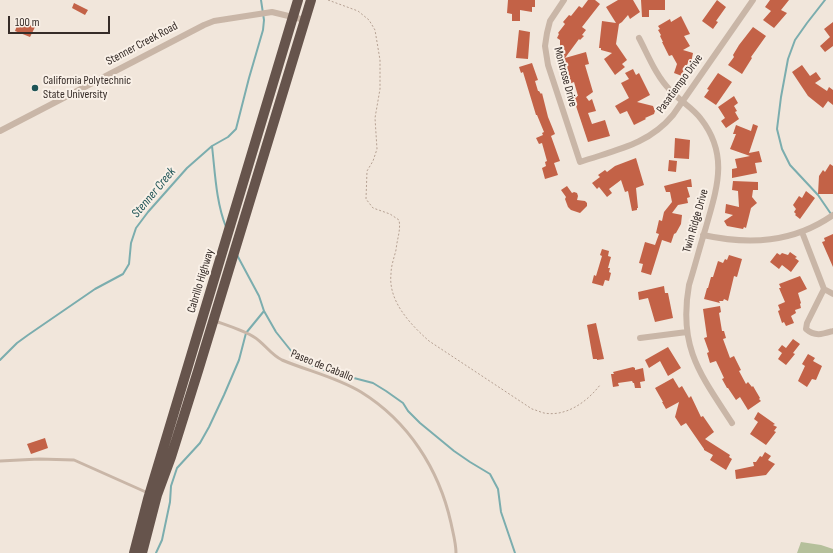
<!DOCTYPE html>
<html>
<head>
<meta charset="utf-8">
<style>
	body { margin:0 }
	#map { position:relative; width:833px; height:553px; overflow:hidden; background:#f1e6db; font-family:"Sofia Sans Condensed",sans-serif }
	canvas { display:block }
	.scale { position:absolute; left:8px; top:16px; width:102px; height:18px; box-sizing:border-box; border:2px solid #362c28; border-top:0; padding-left:5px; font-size:12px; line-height:14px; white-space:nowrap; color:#362c28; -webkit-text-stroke:3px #f9f0e7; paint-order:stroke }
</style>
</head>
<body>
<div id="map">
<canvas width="833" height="553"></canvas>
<div class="scale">100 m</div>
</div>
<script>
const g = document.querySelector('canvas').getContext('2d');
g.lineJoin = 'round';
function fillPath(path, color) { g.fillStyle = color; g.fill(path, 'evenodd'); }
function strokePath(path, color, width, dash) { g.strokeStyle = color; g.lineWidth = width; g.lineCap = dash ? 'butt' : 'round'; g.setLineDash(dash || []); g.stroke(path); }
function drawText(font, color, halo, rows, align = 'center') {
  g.font = font + ' "Sofia Sans Condensed",sans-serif'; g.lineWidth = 4; g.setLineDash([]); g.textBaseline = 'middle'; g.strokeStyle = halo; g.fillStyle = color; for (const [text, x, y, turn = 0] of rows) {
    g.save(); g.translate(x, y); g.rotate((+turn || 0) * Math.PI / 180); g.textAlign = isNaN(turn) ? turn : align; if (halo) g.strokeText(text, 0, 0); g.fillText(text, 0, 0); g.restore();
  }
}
fillPath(new Path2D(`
	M 801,542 L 821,545 L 833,549 L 833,553 L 797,553 Z`), '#b5c09b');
strokePath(new Path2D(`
	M 825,0 L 807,23 L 795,40 L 788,59 L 781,97 L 777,129 L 782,149 L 790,165 L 818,195 L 831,214
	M 212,146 C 215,172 216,202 226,227
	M 237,255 L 259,296 L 264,311 L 276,332 L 292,352 L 303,362 L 327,371 L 373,383 L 386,391 L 403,403 L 408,411 L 420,423 L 454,451 L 470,462 L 490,474 L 498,489 L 501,512 L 515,553
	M 0,360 L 17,343 L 28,335 L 95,289 L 123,274 L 129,264 L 131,243 L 136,228 L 148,212 L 187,168 L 212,146 L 228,137 L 236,129 L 249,78 L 263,30 L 264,20 L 261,0
	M 156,553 L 162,540 L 170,502 L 171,486 L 177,468 L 200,443 L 209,427 L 224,395 L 239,360 L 246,333 L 264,311`), '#7badae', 2);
fillPath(new Path2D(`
	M 508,0 L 535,0 L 535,7 L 532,7 L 532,12 L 520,10 L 520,21 L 512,21 L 512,14 L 507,13 Z
	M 588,0 L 595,0 L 600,4 L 582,27 L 586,30 L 582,35 L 584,36 L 580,40 L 579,39 L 565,58 L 586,52 L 589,64 L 585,65 L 593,92 L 586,97 L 589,101 L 592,99 L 596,111 L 588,113 L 592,124 L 605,120 L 610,136 L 588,142 L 573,97 L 578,96 L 574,82 L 569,84 L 565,71 L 564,72 L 560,54 L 560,40 L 557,38 L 559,34 L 558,33 L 565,24 L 563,22 L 569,15 L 571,16 L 579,6 L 582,8 Z
	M 618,0 L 633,0 L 640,12 L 630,19 L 628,15 L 622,22 L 619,24 L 616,44 L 627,60 L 622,64 L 625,67 L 615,75 L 604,59 L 612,53 L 601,50 L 601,48 L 599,48 L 602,21 L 616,23 L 606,7 Z
	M 641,0 L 665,0 L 665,10 L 649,10 L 649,17 L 642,17 Z
	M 717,0 L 726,7 L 716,21 L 718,22 L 713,29 L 702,21 Z
	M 770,0 L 789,0 L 781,10 L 787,13 L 774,28 L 763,20 L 771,11 L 765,7 Z
	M 74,3 L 88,10 L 85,15 L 72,8 Z
	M 681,16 L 690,34 L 684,36 L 690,46 L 683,50 L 693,53 L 691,63 L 688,62 L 687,66 L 685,65 L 682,76 L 674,73 L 677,64 L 672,55 L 669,56 L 662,42 L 663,42 L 660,36 L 661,35 L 658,30 L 660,29 L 658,26 L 670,19 L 671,22 Z
	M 19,20 L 35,27 L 30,37 L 15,31 Z
	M 833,22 L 833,46 L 825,52 L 820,46 L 830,37 L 824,29 Z
	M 753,27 L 766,36 L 751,57 L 752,58 L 742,74 L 728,65 L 734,57 L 733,55 L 739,45 Z
	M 519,30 L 530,32 L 528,59 L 516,58 Z
	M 532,63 L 538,80 L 535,81 L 538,91 L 539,91 L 541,94 L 542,93 L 548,117 L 555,134 L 551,136 L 560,161 L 554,163 L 558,175 L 545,179 L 542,168 L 546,166 L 545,162 L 547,161 L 542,143 L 539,144 L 536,138 L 543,135 L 542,133 L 544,132 L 537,115 L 536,115 L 523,72 L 521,73 L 519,67 Z
	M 802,65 L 810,76 L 816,72 L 821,79 L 815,83 L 827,91 L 829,87 L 833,90 L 833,105 L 828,101 L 823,108 L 808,96 L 792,72 Z
	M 633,69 L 636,75 L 639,73 L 650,95 L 637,102 L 653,106 L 655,111 L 654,114 L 645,118 L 646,119 L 634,125 L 627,111 L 620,114 L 615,106 L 629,98 L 621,83 L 629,79 L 625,73 Z
	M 718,73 L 732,82 L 716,105 L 704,97 L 709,90 L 707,89 Z
	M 734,96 L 738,103 L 734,106 L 737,111 L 735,112 L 739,119 L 726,128 L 721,121 L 725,118 L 718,107 Z
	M 753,124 L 758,126 L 749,153 L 759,151 L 762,162 L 755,163 L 757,173 L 732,178 L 732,169 L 737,168 L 735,159 L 750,156 L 730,149 L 736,134 L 733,134 L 736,125 L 751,131 Z
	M 675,138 L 690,140 L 689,159 L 674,158 Z
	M 636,158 L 644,185 L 636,188 L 638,208 L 637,208 L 637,210 L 632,211 L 628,191 L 625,192 L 621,180 L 609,189 L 612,193 L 607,197 L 599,187 L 597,189 L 592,183 L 600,177 L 598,175 L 605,170 L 607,172 L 615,166 Z
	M 669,160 L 677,161 L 676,172 L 668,171 Z
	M 830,164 L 833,166 L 833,194 L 818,194 L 819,176 L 823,170 L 825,172 Z
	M 691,179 L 692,187 L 687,187 L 690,197 L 687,198 L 688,203 L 678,205 L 672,213 L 682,215 L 681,224 L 676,233 L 674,234 L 671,243 L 662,240 L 651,275 L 641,272 L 643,264 L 639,263 L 645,242 L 655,245 L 659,234 L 656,233 L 659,220 L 662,221 L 664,212 L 672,202 L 670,192 L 666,192 L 664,186 Z
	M 733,181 L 758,182 L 758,190 L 753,190 L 752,197 L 757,203 L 751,208 L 746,228 L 744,227 L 743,229 L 727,226 L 724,221 L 733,215 L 725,213 L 726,204 L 739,207 L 738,191 L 732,190 Z
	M 567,186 L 572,193 L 574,192 L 577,193 L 578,196 L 577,200 L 585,201 L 587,203 L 587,206 L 580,213 L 571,210 L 568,207 L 565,199 L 566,197 L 561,190 Z
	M 806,191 L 815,198 L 800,219 L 795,215 L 796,214 L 794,212 L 796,209 L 793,205 L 799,196 L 802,198 Z
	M 833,234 L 833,267 L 822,242 L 825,241 L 824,238 Z
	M 602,249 L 609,251 L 608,256 L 611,257 L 608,268 L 610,268 L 609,272 L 611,273 L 609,281 L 605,280 L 603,286 L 592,283 L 594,275 L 596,276 L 602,256 L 600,255 Z
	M 790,252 L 797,257 L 795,258 L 799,261 L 791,272 L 782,265 L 779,269 L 770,262 L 777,253 L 780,255 L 782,253 L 788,255 Z
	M 729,255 L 742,259 L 737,277 L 734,276 L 728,301 L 724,299 L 723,301 L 719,301 L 720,303 L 704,299 L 707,288 L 708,288 L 711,277 L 713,277 L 718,261 L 723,263 L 725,259 L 727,260 Z
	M 800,276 L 807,289 L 798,293 L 801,303 L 800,304 L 801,308 L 795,310 L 796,313 L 791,316 L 794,323 L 786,326 L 784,322 L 782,323 L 778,311 L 780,310 L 778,305 L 785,302 L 779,288 L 781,288 L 779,284 Z
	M 664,286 L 665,293 L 668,293 L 673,318 L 655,322 L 648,298 L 639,300 L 638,292 Z
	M 720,306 L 721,312 L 719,313 L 722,331 L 724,331 L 726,338 L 723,339 L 730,358 L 734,356 L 741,370 L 739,371 L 746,384 L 748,382 L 752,387 L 753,386 L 760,398 L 759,399 L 761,401 L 748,410 L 740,397 L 736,400 L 728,388 L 727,388 L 722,379 L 724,378 L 716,361 L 710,363 L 707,353 L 709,352 L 704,338 L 707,337 L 703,309 Z
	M 596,323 L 604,359 L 597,360 L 597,359 L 593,359 L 587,325 Z
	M 793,339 L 800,344 L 793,353 L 795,354 L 786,365 L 778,359 L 782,353 L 778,350 L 782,345 L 786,348 Z
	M 668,347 L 681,368 L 668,376 L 660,361 L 649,368 L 645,360 Z
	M 808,354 L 815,358 L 813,361 L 822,366 L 816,380 L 812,379 L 807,387 L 798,381 L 805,366 L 802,364 Z
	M 633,367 L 635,368 L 635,370 L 643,368 L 645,381 L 640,382 L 641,388 L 635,388 L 634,383 L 633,383 L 632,381 L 618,383 L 619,386 L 613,387 L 611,374 L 614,374 L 613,372 Z
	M 673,378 L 679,388 L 682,386 L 689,398 L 691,396 L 701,417 L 703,416 L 714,432 L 705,439 L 730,455 L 729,457 L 732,459 L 726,470 L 710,460 L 713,455 L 704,450 L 704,449 L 686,423 L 681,426 L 675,417 L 679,402 L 666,409 L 662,402 L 663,402 L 655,388 Z
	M 758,412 L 775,424 L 773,425 L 777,427 L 774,431 L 776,432 L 766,445 L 750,434 L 758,422 L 754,419 Z
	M 45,438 L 48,448 L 31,454 L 27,444 Z
	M 765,452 L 771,456 L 768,460 L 775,464 L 766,475 L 736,479 L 735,470 L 754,466 L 753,462 L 756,462 L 760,456 L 762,457 Z`), '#c36247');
strokePath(new Path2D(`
	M 328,0 L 358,11 L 369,20 L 375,30 L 380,60 L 380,89 L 375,118 L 377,149 L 373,161 L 367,171 L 366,199 L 373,208 L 390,214 L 399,220 C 401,230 397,239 396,250 C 394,258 391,266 391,274 C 388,301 410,324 429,341 L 532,409 C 536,410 540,412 544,413 C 566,417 587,402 600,385`), '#b5a092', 1, [2, 2]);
strokePath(new Path2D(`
	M 215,321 C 226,325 245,331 254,337 C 264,343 271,355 282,360 C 308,371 336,377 361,392 C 408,421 439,469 451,523 C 453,533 456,543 456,553
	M 0,461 L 39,459 L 74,460 L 148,493`), '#c9b6a7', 3);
strokePath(new Path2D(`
	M 564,0 L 550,21 L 547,33 L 545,46 L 548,65 L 580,162 C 615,150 648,145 673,115 L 753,0
	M 639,38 C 648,55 656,76 670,90 C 680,101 693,108 701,119 C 729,155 717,188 706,227 C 700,246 695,266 689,285 C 678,347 700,374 732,423
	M 0,131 L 204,25 L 214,21 L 272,12 L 305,20
	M 802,232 L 824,289
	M 703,235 C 749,245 793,243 833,215
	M 833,294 L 824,289 L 807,323 L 806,329 C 815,337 823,334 833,331
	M 640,338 L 687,332`), '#c9b6a7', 6);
strokePath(new Path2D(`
	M 134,553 L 148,499 L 298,0
	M 142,553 L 157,495 L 171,457 L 198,371 L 311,0`), '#66544c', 10);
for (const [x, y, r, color] of [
	[35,88,4,"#1e5456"]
]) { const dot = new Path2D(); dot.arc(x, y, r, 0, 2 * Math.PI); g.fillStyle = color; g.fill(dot); strokePath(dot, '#f9f0e7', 1.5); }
drawText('12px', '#362c28', '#f9f0e7', [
	["Stenner Creek Road",142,44,-28],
	["Montrose Drive",565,77,75],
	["Pasatiempo Drive",680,84,-54],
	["Twin Ridge Drive",696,221,-74],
	["Cabrillo Highway",201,281,-73],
	["Paseo de Caballo",322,366,22]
]);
drawText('12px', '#362c28', '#f9f0e7', [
	["California Polytechnic",43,81],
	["State University",43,95]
], 'left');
drawText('italic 13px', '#1e5456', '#f9f0e7', [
	["Stenner Creek",154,193,-50]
]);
</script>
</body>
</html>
